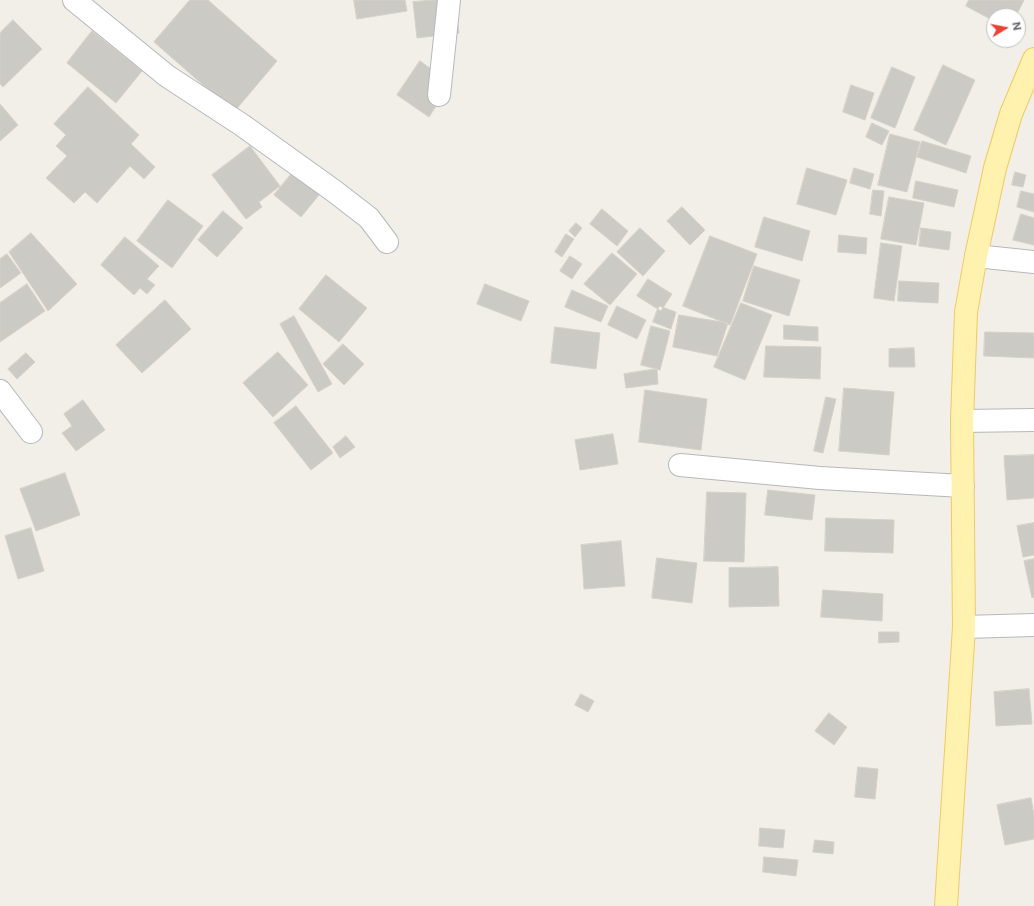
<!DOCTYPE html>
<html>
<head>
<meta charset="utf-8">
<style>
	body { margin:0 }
	#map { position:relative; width:1034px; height:906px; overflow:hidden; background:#f1efe8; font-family:"Public Sans",sans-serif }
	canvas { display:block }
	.north { position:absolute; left:986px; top:8px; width:40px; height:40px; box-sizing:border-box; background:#fff; border:1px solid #bfc1c3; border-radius:50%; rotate:80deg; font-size:11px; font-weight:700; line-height:16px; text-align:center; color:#5f6368 }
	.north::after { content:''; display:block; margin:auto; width:14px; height:18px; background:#ea4335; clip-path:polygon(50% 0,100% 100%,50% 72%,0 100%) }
</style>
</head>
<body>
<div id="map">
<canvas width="1034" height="906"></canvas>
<div class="north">N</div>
</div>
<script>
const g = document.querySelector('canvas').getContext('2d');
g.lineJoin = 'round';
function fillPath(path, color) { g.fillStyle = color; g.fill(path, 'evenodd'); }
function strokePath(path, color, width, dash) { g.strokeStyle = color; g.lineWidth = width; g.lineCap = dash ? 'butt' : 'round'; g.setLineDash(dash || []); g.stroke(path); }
const building = new Path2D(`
	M 190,0 L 208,0 L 277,61 L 234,112 L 154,42 Z
	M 354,0 L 405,0 L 407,11 L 357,19 Z
	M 432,0 L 455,0 L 459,33 L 417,38 L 413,2 Z
	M 969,0 L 1024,0 L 1016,16 L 994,16 L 994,21 L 966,6 Z
	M 13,20 L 42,49 L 3,87 L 0,84 L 0,33 Z
	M 92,31 L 142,71 L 116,103 L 67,63 Z
	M 420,61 L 451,83 L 429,117 L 397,95 Z
	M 943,65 L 975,80 L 946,145 L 914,130 Z
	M 892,67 L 915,77 L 895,128 L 871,118 Z
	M 851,85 L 874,93 L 865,120 L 843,112 Z
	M 88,87 L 139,135 L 131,144 L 155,167 L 144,179 L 130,166 L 97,203 L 85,192 L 74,203 L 46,178 L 67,156 L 56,146 L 66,135 L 54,124 Z
	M 0,104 L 18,125 L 0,141 Z
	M 872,123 L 889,131 L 882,145 L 866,137 Z
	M 890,134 L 920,142 L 907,192 L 878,185 Z
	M 922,141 L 971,156 L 966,173 L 917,157 Z
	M 250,146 L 280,186 L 259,202 L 262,207 L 246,219 L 212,175 Z
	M 807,168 L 847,180 L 836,215 L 797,204 Z
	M 854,168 L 874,174 L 870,189 L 850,183 Z
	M 1015,172 L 1026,175 L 1023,187 L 1012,185 Z
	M 292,173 L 319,195 L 301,217 L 274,195 Z
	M 916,181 L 958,190 L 954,207 L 913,198 Z
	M 873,190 L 884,191 L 881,216 L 870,214 Z
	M 1021,191 L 1034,194 L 1034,212 L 1017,207 Z
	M 889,197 L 924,203 L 916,245 L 881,239 Z
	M 168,200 L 203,226 L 172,268 L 137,241 Z
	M 682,207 L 705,230 L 690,245 L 667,221 Z
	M 602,209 L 628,231 L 617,246 L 590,224 Z
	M 223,211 L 243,228 L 217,257 L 198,240 Z
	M 1021,214 L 1034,218 L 1034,245 L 1013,240 Z
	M 764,217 L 810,231 L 802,261 L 755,247 Z
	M 576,223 L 582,228 L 575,237 L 569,231 Z
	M 640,228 L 665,251 L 643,276 L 617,252 Z
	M 921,228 L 951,232 L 949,250 L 919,246 Z
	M 31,233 L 77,284 L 48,311 L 9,252 Z
	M 566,234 L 574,239 L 562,257 L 555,252 Z
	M 839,235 L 867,238 L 866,254 L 838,252 Z
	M 710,236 L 757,254 L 730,325 L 683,306 Z
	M 125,237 L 159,266 L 147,279 L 155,285 L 147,294 L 140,288 L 134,295 L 101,265 Z
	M 881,243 L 902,246 L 894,301 L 874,298 Z
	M 612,253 L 637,274 L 610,305 L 584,284 Z
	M 7,254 L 21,273 L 0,288 L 0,259 Z
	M 570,256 L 582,264 L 572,279 L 560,271 Z
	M 754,266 L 800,280 L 789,316 L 743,301 Z
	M 326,275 L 367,308 L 339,342 L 299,309 Z
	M 648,279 L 672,294 L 661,311 L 637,296 Z
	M 899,281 L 939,283 L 938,303 L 898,301 Z
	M 27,284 L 45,311 L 0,342 L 0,303 Z
	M 485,284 L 529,301 L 521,321 L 477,304 Z
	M 572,290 L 608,306 L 601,322 L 565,307 Z
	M 165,300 L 191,329 L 142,373 L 116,345 Z
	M 741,303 L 772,315 L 745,380 L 714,367 Z
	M 617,306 L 646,320 L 637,339 L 608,325 Z
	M 659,306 L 676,312 L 671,329 L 653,322 Z
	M 679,315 L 728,323 L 717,356 L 673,347 Z
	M 294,316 L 332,384 L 318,392 L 280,324 Z
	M 784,325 L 818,327 L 818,341 L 784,339 Z
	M 651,326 L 670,331 L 660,370 L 641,365 Z
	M 555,327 L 600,333 L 596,369 L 551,363 Z
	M 985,332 L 1034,333 L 1034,358 L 984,356 Z
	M 343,344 L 364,364 L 344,385 L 323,364 Z
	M 766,346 L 821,347 L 820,379 L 764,377 Z
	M 914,348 L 915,367 L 889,367 L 889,349 Z
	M 278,352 L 308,385 L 273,417 L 243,383 Z
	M 26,353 L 35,362 L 17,379 L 8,369 Z
	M 657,369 L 658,384 L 626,388 L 624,374 Z
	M 844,388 L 894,392 L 889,455 L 839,451 Z
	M 645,390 L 707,399 L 701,450 L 639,442 Z
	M 826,397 L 836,399 L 823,453 L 814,451 Z
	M 83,400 L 105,430 L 76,451 L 62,433 L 72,426 L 64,414 Z
	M 296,406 L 333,453 L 311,470 L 274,423 Z
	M 613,434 L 618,464 L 580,470 L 575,440 Z
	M 346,436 L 355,447 L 340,458 L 333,447 Z
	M 1034,455 L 1034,498 L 1007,500 L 1004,456 Z
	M 65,473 L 80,515 L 36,531 L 20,489 Z
	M 768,490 L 815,495 L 812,520 L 765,515 Z
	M 707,492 L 746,493 L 744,562 L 704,561 Z
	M 826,518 L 894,520 L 893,553 L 825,551 Z
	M 1034,523 L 1034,555 L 1023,557 L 1017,526 Z
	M 31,528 L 44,571 L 18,579 L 5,536 Z
	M 621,541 L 625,586 L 584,589 L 581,545 Z
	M 657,558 L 697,563 L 692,603 L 652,598 Z
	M 1034,559 L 1034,597 L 1032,598 L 1024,561 Z
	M 778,567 L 779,606 L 729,607 L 729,568 Z
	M 823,590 L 883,594 L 882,621 L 821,617 Z
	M 879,632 L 899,632 L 899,642 L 879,643 Z
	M 1029,689 L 1032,724 L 996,726 L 994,692 Z
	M 581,694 L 594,701 L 588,712 L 575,705 Z
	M 829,713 L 847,727 L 834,745 L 815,731 Z
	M 858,767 L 878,769 L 875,799 L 855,797 Z
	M 1031,798 L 1034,815 L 1034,839 L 1005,845 L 997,805 Z
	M 760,828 L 785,830 L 783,848 L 759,846 Z
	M 815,840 L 834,842 L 833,854 L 813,852 Z
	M 764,857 L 798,860 L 796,876 L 763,872 Z`);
fillPath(building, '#cccac5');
strokePath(building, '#d6d1c6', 1);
const minor = new Path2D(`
	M 74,0 L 167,76 L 242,125 L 334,191 L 369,218 L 387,242
	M 439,95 L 449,0
	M 976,256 L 1034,262
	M 0,391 L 31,432
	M 962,421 L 1034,420
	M 680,465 L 820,478 L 963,486
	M 964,627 L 1034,625`);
const major = new Path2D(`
	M 946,906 L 964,627 L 962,421 L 966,312 L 976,256 L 995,168 L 1011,114 L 1034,59`);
strokePath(minor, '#b5b8bc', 24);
strokePath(major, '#f2c960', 24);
strokePath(minor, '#fff', 22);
strokePath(major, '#fff2af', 22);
</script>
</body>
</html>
